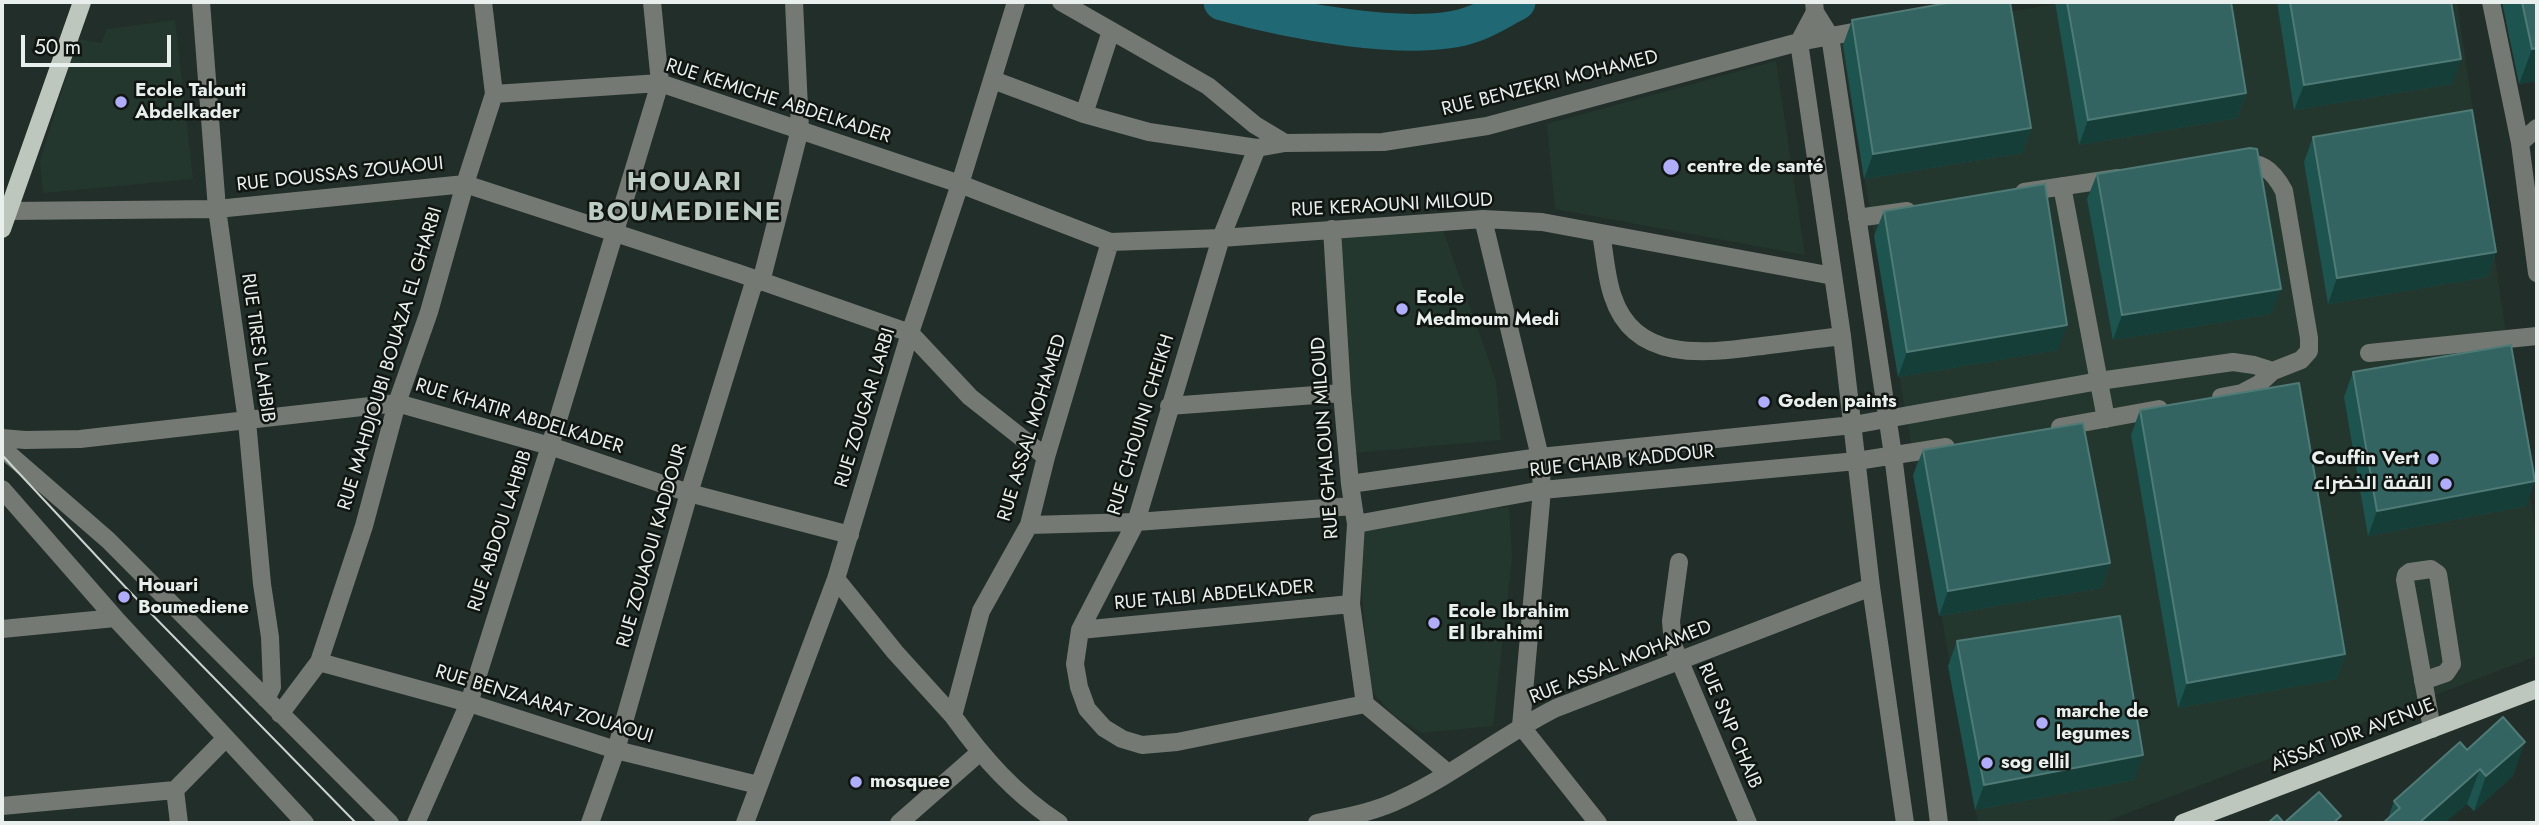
<!DOCTYPE html>
<html>
<head>
<meta charset="utf-8">
<style>
	body { margin:0 }
	#map { position:relative; width:2539px; height:825px; overflow:hidden; background:#222e29; font-family:Jost,sans-serif }
	canvas { display:block }
	.frame { position:absolute; inset:0; border:4px solid #e8efec; pointer-events:none }
	.scale { position:absolute; left:21px; top:35px; width:150px; height:32px; box-sizing:border-box; border:4px solid #e8efec; border-top:0; padding-left:9px; font-size:21px; line-height:24px; white-space:nowrap; color:#e8efec; -webkit-text-stroke:5px #101512; paint-order:stroke }
</style>
</head>
<body>
<div id="map">
<canvas width="2539" height="825"></canvas>
<div class="frame"></div>
<div class="scale">50 m</div>
</div>
<script>
const g = document.querySelector('canvas').getContext('2d');
g.lineJoin = 'round';
function fillPath(path, color) { g.fillStyle = color; g.fill(path, 'evenodd'); }
function strokePath(path, color, width, dash) { g.strokeStyle = color; g.lineWidth = width; g.lineCap = dash ? 'butt' : 'round'; g.setLineDash(dash || []); g.stroke(path); }
function drawText(font, color, halo, rows, align = 'center') {
  g.font = font + ' Jost,Cairo,sans-serif'; g.lineWidth = 5; g.setLineDash([]); g.textBaseline = 'middle'; g.strokeStyle = halo; g.fillStyle = color; for (const [text, x, y, turn = 0] of rows) {
    g.save(); g.translate(x, y); g.rotate((+turn || 0) * Math.PI / 180); g.textAlign = isNaN(turn) ? turn : align; if (halo) g.strokeText(text, 0, 0); g.fillText(text, 0, 0); g.restore();
  }
}
fillPath(new Path2D(`
	M 2068,2 L 2457,2 L 2537,543 L 2537,656 L 2102,823 L 1978,823 L 1840,40 Z
	M 175,20 L 193,179 L 43,193 L 40,161 L 78,39 L 101,43 L 107,29 Z
	M 1776,61 L 1805,255 L 1555,209 L 1547,124 Z
	M 1442,227 L 1496,381 L 1501,440 L 1354,453 L 1326,237 Z
	M 1509,507 L 1512,558 L 1493,726 L 1422,733 L 1393,715 L 1369,688 L 1357,521 Z`), '#24372e');
strokePath(new Path2D(`
	M 1222,2 C 1283,19 1414,46 1473,24 C 1488,19 1503,9 1517,2`), '#216875', 37);
strokePath(new Path2D(`
	M 201,2 L 217,209 L 247,421 L 262,584 L 270,637 L 272,687 L 266,699
	M 1061,2 L 1208,86 L 1255,125 L 1285,143
	M 1814,2 L 1815,12 L 1830,36 L 1893,455 L 1939,823
	M 2491,2 L 2520,143 L 2537,273
	M 1815,12 L 1799,42 L 1842,336 L 1871,587 L 1905,823
	M 993,80 L 1084,114 L 1149,132 L 1257,148 L 1285,143 L 1383,142 L 1487,126 L 1799,42 L 1869,29
	M 494,94 L 660,83 L 960,184 L 1110,242 L 1221,238 L 1483,219 L 1542,222 L 1833,276
	M 1084,114 L 1111,31
	M 2520,143 L 2537,128
	M 1257,148 L 1221,238 L 1136,522 L 1080,630 L 1075,664 L 1079,687 L 1087,709 L 1104,728 L 1122,739 L 1142,745 L 1177,742 L 1365,704
	M 2062,186 L 2106,419
	M 2024,192 L 2118,178
	M 2,208 L 8,211 L 217,209 L 465,184 L 738,273 L 910,333 L 970,397 L 1046,457
	M 1857,218 L 1907,211
	M 1483,219 L 1540,457 L 1542,490 L 1521,726 L 1598,823
	M 1332,229 L 1342,393 L 1350,484 L 1356,524 L 1351,604 L 1365,704 L 1448,773
	M 1601,234 C 1605,254 1606,278 1613,297 C 1635,364 1708,353 1762,346 C 1788,343 1815,339 1842,336
	M 761,282 L 800,129 L 794,2
	M 2369,353 L 2537,336
	M 2221,397 L 2242,393 L 2259,384 L 2273,371 L 2301,360 L 2309,351 L 2309,338 L 2284,191 C 2272,168 2261,162 2235,161
	M 1169,406 L 1342,393
	M 2060,427 L 2159,409
	M 2,438 L 25,440 L 80,439 L 397,403 L 550,446 L 689,493 L 850,535
	M 2,448 L 108,540 L 390,823
	M 1350,484 L 1540,457 L 1853,425 L 2099,381 L 2233,362 L 2254,365 L 2273,371
	M 2,489 L 115,618 L 305,823
	M 1356,524 L 1542,490 L 1857,461 L 1946,447
	M 1029,525 L 1136,522 L 1353,506
	M 1679,562 L 1671,621 L 1673,645 L 1748,823
	M 836,579 L 895,652 L 953,716
	M 2,629 L 115,618
	M 1080,630 L 1351,604
	M 319,662 L 469,703 L 616,750 L 758,785
	M 2423,681 L 2446,673 L 2452,664 L 2438,574 L 2431,569 L 2410,572 L 2406,575 L 2405,580 L 2432,729
	M 280,714 L 319,662 L 364,526 L 397,403 L 429,312 L 465,184 L 494,94 L 483,2
	M 175,790 L 179,823
	M 2,806 L 175,790 L 226,738
	M 416,823 L 469,703 L 550,446 L 660,83 L 652,2
	M 590,823 L 616,750 L 689,493 L 755,279
	M 745,823 L 836,579 L 910,333 L 960,184 L 1016,2
	M 899,823 L 979,753
	M 1059,823 C 1015,794 983,758 953,716 L 981,611 L 1029,525 L 1046,457 L 1110,242
	M 1317,823 C 1345,817 1375,812 1401,799 C 1455,774 1502,735 1556,708 L 1871,587`), '#757974', 18);
strokePath(new Path2D(`
	M 2,229 L 82,2
	M 2183,823 L 2537,689`), '#bec7bd', 18);
strokePath(new Path2D(`
	M 2,455 L 130,592 L 356,823`), '#cbd3d0', 2);
fillPath(new Path2D(`
	M 2055,2 L 2231,2 L 2246,93 L 2237,118 L 2079,145 Z
	M 2277,2 L 2451,2 L 2452,84 L 2294,110 Z
	M 2502,2 L 2537,2 L 2537,81 L 2519,84 Z
	M 1852,20 L 2031,128 L 2022,153 L 1864,179 L 1843,45 Z
	M 2313,137 L 2496,252 L 2487,277 L 2328,304 L 2304,162 Z
	M 2097,174 L 2271,314 L 2113,340 L 2087,199 Z
	M 1884,211 L 2058,350 L 1898,377 L 1874,236 Z
	M 2353,372 L 2526,506 L 2368,536 L 2344,397 Z
	M 2140,410 L 2345,654 L 2336,679 L 2178,708 L 2131,435 Z
	M 1923,450 L 2110,563 L 2101,588 L 1939,616 L 1913,475 Z
	M 1957,641 L 2134,780 L 1975,810 L 1948,666 Z
	M 2467,750 L 2513,776 L 2474,811 L 2467,804 L 2388,819 L 2394,801 Z`), '#1d5450');
fillPath(new Path2D(`
	M 2537,48 L 2537,81 L 2519,84 L 2532,49 Z
	M 2461,59 L 2452,84 L 2294,110 L 2304,85 Z
	M 2246,93 L 2237,118 L 2079,145 L 2088,120 Z
	M 2031,128 L 2022,153 L 1864,179 L 1873,154 Z
	M 2496,252 L 2487,277 L 2328,304 L 2337,278 Z
	M 2281,289 L 2271,314 L 2113,340 L 2122,315 Z
	M 2067,325 L 2058,350 L 1898,377 L 1907,352 Z
	M 2535,481 L 2526,506 L 2368,536 L 2377,511 Z
	M 2110,563 L 2101,588 L 1939,616 L 1948,591 Z
	M 2345,654 L 2336,679 L 2178,708 L 2187,683 Z
	M 2525,742 L 2513,776 L 2474,811 L 2486,776 Z
	M 2143,755 L 2134,780 L 1975,810 L 1984,785 Z
	M 2480,769 L 2467,804 L 2445,823 L 2419,823 Z`), '#163e39');
const building = new Path2D(`
	M 1953,2 L 2010,2 L 2031,128 L 1873,154 L 1852,20 Z
	M 2067,2 L 2231,2 L 2246,93 L 2088,120 Z
	M 2290,2 L 2451,2 L 2461,59 L 2304,85 Z
	M 2522,2 L 2537,2 L 2537,48 L 2532,49 Z
	M 2472,110 L 2496,252 L 2337,278 L 2313,137 Z
	M 2250,148 L 2257,149 L 2281,289 L 2122,315 L 2097,174 Z
	M 2045,184 L 2067,325 L 1907,352 L 1884,211 Z
	M 2511,345 L 2535,481 L 2377,511 L 2353,372 Z
	M 2299,383 L 2345,654 L 2187,683 L 2140,410 Z
	M 2083,423 L 2110,563 L 1948,591 L 1923,450 Z
	M 2120,616 L 2143,755 L 1984,785 L 1957,641 Z
	M 2503,717 L 2525,742 L 2486,776 L 2480,769 L 2419,823 L 2383,823 L 2400,808 L 2394,801 L 2460,742 L 2467,750 Z
	M 2319,792 L 2341,816 L 2333,823 L 2268,823 L 2277,815 L 2284,823 Z`);
fillPath(building, '#336461');
strokePath(building, '#4f7a76', 2);
for (const [x, y, r, color] of [
	[121,102,7,"#b0aefa"],
	[1671,167,9,"#b0aefa"],
	[1402,309,7,"#b0aefa"],
	[1764,402,7,"#b0aefa"],
	[2433,459,7,"#b0aefa"],
	[2446,484,7,"#b0aefa"],
	[124,597,7,"#b0aefa"],
	[1434,623,7,"#b0aefa"],
	[2042,723,7,"#b0aefa"],
	[1987,763,7,"#b0aefa"],
	[856,782,7,"#b0aefa"]
]) { const dot = new Path2D(); dot.arc(x, y, r, 0, 2 * Math.PI); g.fillStyle = color; g.fill(dot); strokePath(dot, '#101512', 2.5); }
drawText('19px', '#e8efec', '#101512', [
	["RUE BENZEKRI MOHAMED",1550,84,-14],
	["RUE KEMICHE ABDELKADER",778,102,18],
	["RUE DOUSSAS ZOUAOUI",340,175,-6],
	["RUE KERAOUNI MILOUD",1392,206,-3],
	["RUE TIRES LAHBIB",257,348,82],
	["RUE MAHDJOUBI BOUAZA EL GHARBI",391,359,-73],
	["RUE ZOUGAR LARBI",866,408,-73],
	["RUE KHATIR ABDELKADER",519,417,17],
	["RUE CHOUINI CHEIKH",1142,425,-73],
	["RUE ASSAL MOHAMED",1033,428,-73],
	["RUE GHALOUN MILOUD",1326,438,-94],
	["RUE CHAIB KADDOUR",1622,462,-6],
	["RUE ABDOU LAHBIB",501,531,-72],
	["RUE ZOUAOUI KADDOUR",653,546,-74],
	["RUE TALBI ABDELKADER",1214,596,-5],
	["RUE ASSAL MOHAMED",1621,663,-22],
	["RUE BENZAARAT ZOUAOUI",544,705,17],
	["RUE SNP CHAIB",1729,726,67],
	["AÏSSAT IDIR AVENUE",2353,736,-21]
]);
drawText('bold 19px', '#e8efec', '#101512', [
	["Ecole Talouti",135,91],
	["Abdelkader",135,113],
	["centre de santé",1687,167],
	["Ecole",1416,298],
	["Medmoum Medi",1416,320],
	["Goden paints",1778,402],
	["Couffin Vert",2419,459,"right"],
	["القفة الخضراء",2432,484,"right"],
	["Houari",138,586],
	["Boumediene",138,608],
	["Ecole Ibrahim",1448,612],
	["El Ibrahimi",1448,634],
	["marche de",2056,712],
	["legumes",2056,734],
	["sog ellil",2001,763],
	["mosquee",870,782]
], 'left');
g.letterSpacing = '2px';
drawText('bold 26px', '#bdccc5', '#101512', [
	["HOUARI",685,184],
	["BOUMEDIENE",685,214]
]);
g.letterSpacing = '0px';
</script>
</body>
</html>
